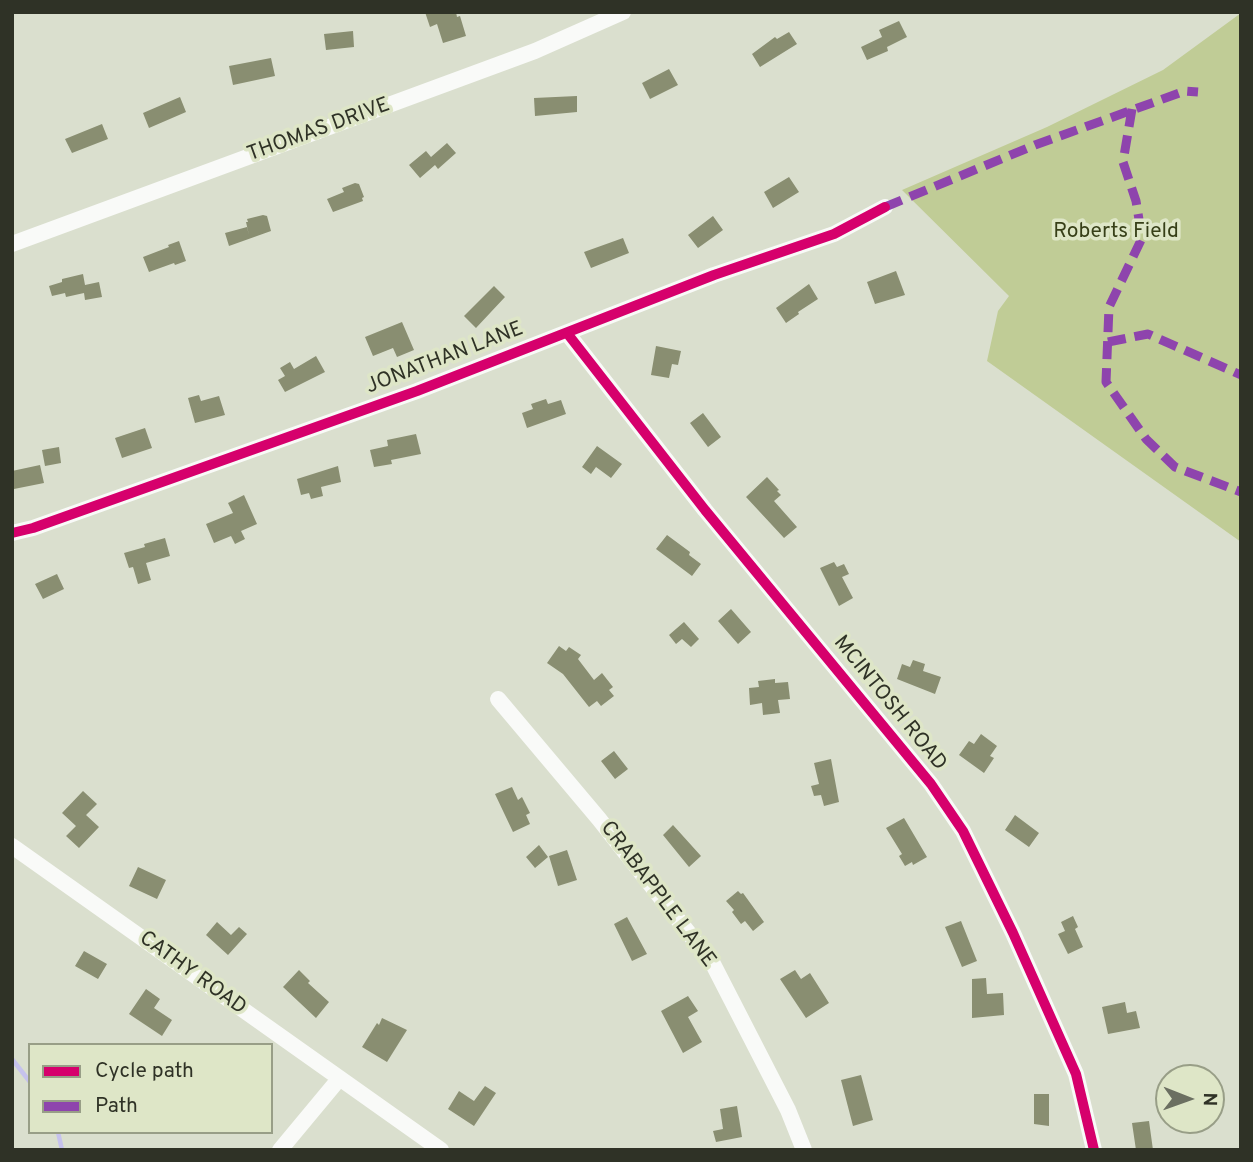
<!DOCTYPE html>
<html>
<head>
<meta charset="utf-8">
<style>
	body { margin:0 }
	#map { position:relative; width:1253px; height:1162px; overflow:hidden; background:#dadfce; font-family:Overpass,sans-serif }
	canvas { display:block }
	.frame { position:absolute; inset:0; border:14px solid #2f3226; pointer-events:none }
	.legend { position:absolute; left:28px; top:1043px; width:245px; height:91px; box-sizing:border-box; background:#dee6c7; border:2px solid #989e87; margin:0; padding:9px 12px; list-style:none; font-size:21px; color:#2f3226 }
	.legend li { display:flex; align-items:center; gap:14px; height:35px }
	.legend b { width:35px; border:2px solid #989e87 }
	.north { position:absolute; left:1155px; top:1064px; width:70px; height:70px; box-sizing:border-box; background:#dee6c7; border:2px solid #989e87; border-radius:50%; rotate:91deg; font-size:19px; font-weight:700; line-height:28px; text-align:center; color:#2f3226 }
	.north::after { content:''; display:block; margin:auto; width:24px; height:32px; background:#6b6f61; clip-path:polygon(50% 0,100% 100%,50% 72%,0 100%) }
</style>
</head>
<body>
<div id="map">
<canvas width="1253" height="1162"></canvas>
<div class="frame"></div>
<ul class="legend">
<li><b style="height:9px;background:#d6006c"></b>Cycle path</li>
<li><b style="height:9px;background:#8e44ad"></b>Path</li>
</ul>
<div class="north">N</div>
</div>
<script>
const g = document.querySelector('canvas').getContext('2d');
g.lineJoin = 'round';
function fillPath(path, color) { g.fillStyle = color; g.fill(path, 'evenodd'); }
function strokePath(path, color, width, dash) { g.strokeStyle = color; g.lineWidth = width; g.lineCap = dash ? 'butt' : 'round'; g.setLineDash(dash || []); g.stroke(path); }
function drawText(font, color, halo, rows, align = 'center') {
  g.font = font + ' Overpass,sans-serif'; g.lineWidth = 7; g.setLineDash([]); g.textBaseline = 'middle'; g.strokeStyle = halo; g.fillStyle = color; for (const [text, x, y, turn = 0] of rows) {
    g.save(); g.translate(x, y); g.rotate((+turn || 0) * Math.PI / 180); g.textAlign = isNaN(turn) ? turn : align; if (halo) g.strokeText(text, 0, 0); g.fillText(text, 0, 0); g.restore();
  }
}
fillPath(new Path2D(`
	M 1241,13 L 1241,542 L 987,361 L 998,311 L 1009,296 L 902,190 L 1047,127 L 1163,70 Z`), '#c0cc96');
strokePath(new Path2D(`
	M 12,1059 L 30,1082
	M 58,1132 L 62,1150`), '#c6c2ed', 4.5);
fillPath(new Path2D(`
	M 425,12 L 456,12 L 457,17 L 460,16 L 466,36 L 443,43 L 437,24 L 430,27 Z
	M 899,21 L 907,37 L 887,47 L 888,51 L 867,60 L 861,47 L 882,37 L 879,30 Z
	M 353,31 L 354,47 L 326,50 L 324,34 Z
	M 789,32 L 797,44 L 760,67 L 752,54 L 775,37 L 777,39 Z
	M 271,58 L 275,76 L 233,85 L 229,66 Z
	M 669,69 L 678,85 L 650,99 L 642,83 Z
	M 577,96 L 577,112 L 535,116 L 534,98 Z
	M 180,97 L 186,112 L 149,128 L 143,113 Z
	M 102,124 L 108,139 L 72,153 L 65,139 Z
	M 447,143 L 456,153 L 438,169 L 435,165 L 420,178 L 409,165 L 426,151 L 431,157 Z
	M 789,177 L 799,192 L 773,208 L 764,192 Z
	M 355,183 L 359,184 L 364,197 L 362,198 L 363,201 L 333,212 L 327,199 L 344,192 L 342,188 Z
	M 263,215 L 267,216 L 271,231 L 229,246 L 225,233 L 247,227 L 249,235 L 246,222 L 248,222 L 247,219 Z
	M 713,216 L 723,230 L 698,248 L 688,235 Z
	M 623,238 L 629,253 L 591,268 L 584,252 Z
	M 179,241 L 186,261 L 175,265 L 174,263 L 149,272 L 143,257 L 169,247 L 168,245 Z
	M 896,271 L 905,295 L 875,304 L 867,282 Z
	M 83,274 L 85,285 L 99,282 L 102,297 L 85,300 L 84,293 L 66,297 L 65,293 L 52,296 L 49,286 L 62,282 L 62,279 Z
	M 809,284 L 818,299 L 798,312 L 799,314 L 786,323 L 776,308 Z
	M 494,286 L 505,297 L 476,328 L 464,316 Z
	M 402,322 L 414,350 L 397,357 L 393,348 L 373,356 L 365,337 Z
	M 656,346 L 681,351 L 678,365 L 672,364 L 669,378 L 651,375 Z
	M 316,356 L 325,372 L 285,392 L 278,380 L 285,376 L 280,368 L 290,362 L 294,369 Z
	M 199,395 L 201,401 L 219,396 L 225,415 L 195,423 L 188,398 Z
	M 546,399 L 548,404 L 561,400 L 566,414 L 527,428 L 522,413 L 533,409 L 531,404 Z
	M 703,413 L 721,437 L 708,447 L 690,423 Z
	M 145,428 L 152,448 L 122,458 L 115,438 Z
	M 416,434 L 421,454 L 391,460 L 392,464 L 374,467 L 370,450 L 388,446 L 387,440 Z
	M 597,446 L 622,464 L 611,478 L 596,467 L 591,474 L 582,467 Z
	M 59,447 L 61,463 L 45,466 L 42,450 Z
	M 40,465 L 44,483 L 14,489 L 12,471 Z
	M 338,466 L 341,482 L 321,487 L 323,496 L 311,499 L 309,493 L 301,495 L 297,479 Z
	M 767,477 L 779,490 L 777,491 L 781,495 L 774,501 L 797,527 L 784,538 L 746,497 Z
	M 244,495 L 257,524 L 241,531 L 245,539 L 235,544 L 231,536 L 214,543 L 206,524 L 233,513 L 228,503 Z
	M 667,535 L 690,552 L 689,555 L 701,564 L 692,576 L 656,549 Z
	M 165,538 L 170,556 L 146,563 L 151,580 L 138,584 L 133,567 L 129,568 L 124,553 L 145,547 L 144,544 Z
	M 834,562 L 837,567 L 844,564 L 849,574 L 842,577 L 853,598 L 839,606 L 820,568 Z
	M 57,574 L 64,589 L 43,599 L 35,584 Z
	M 731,609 L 751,632 L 738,644 L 718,621 Z
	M 684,622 L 699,639 L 691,647 L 682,639 L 676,644 L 669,635 Z
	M 559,646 L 566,651 L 569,647 L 581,655 L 578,659 L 594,680 L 602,673 L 613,687 L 609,690 L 614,696 L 601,706 L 597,701 L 589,707 L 563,674 L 547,663 Z
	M 913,660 L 925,664 L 923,671 L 941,677 L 935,694 L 897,679 L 902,664 L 910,667 Z
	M 775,679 L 775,683 L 788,682 L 790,699 L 778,700 L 780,713 L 763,715 L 762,703 L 750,705 L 749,688 L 759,687 L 758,681 Z
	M 981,734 L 997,746 L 990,756 L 994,758 L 984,773 L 959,755 L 969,741 L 974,744 Z
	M 614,751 L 628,769 L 615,779 L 601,761 Z
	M 831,759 L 839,802 L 824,806 L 821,795 L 814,796 L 811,786 L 819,784 L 814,763 Z
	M 512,787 L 518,800 L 522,797 L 530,813 L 526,815 L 530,824 L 513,832 L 495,794 Z
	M 83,791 L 97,804 L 86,815 L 99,827 L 79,848 L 66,836 L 76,826 L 62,813 Z
	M 1015,815 L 1039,833 L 1029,847 L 1005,830 Z
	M 904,818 L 927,857 L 913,865 L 912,862 L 905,866 L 899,856 L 902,854 L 886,828 Z
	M 673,825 L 701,856 L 689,867 L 663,835 Z
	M 539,845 L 548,857 L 535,868 L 526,857 Z
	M 567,850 L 577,880 L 558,886 L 549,856 Z
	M 138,867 L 166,880 L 157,899 L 129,886 Z
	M 738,891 L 741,894 L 743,893 L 764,922 L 753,931 L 745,921 L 741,924 L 732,912 L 734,910 L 726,901 Z
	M 1073,916 L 1078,927 L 1075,929 L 1083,947 L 1068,954 L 1058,934 L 1065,931 L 1061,922 Z
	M 627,917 L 647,954 L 632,961 L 614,924 Z
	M 961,921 L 977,961 L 962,967 L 945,927 Z
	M 217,922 L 231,935 L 239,927 L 247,934 L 228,955 L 206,935 Z
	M 84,951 L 107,964 L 98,979 L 75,966 Z
	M 299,970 L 310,981 L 308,983 L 329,1002 L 316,1018 L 283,987 Z
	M 795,970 L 801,979 L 810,973 L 829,1003 L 806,1018 L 780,979 Z
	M 986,978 L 987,994 L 1003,993 L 1004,1015 L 972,1018 L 972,979 Z
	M 146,989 L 160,999 L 154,1008 L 172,1020 L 162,1036 L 129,1014 Z
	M 688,996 L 698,1011 L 688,1017 L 702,1042 L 683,1053 L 661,1011 Z
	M 1125,1002 L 1127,1013 L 1136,1011 L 1140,1028 L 1108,1034 L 1102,1007 Z
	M 382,1018 L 407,1030 L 387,1062 L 362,1047 L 377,1023 L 379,1025 Z
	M 861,1075 L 873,1120 L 853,1126 L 841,1080 Z
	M 485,1086 L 496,1093 L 474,1126 L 448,1109 L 459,1091 L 474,1101 Z
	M 1034,1094 L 1049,1094 L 1049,1126 L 1034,1124 Z
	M 737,1106 L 742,1137 L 716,1142 L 713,1131 L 723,1129 L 720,1109 Z
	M 1149,1121 L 1153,1150 L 1136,1150 L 1132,1123 Z`), '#898e71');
strokePath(new Path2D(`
	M 12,244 L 535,51 L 623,12
	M 567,333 L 705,510 L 931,784 L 963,831 L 1013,933 L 1076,1074 L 1094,1150
	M 12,533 L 33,528 L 417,391 L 714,275 L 834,234 L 885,207
	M 498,699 L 599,819 L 713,964 L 788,1110 L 804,1150
	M 12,846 L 441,1150
	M 280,1150 L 339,1079`), '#f9faf8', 16);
strokePath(new Path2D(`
	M 1132,109 L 1123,162 L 1136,201 L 1142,238 L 1109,307 L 1106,382 L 1146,439 L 1175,467 L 1241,492
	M 885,207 L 1035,145 L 1185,91 L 1198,92
	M 1108,342 L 1148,334 L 1241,375`), '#8e44ad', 9, [18, 9]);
strokePath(new Path2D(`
	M 567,333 L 705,510 L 931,784 L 963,831 L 1013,933 L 1076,1074 L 1094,1150
	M 12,533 L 33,528 L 417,391 L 714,275 L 834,234 L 885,207`), '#d6006c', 10);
drawText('21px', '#2f3226', '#dee6c7', [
	["THOMAS DRIVE",319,131,-20],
	["JONATHAN LANE",445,359,-21],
	["MCINTOSH ROAD",889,704,51],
	["CRABAPPLE LANE",657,895,53],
	["CATHY ROAD",192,974,36]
]);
drawText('21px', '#373f18', '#dee6c7', [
	["Roberts Field",1116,233]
]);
</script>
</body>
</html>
